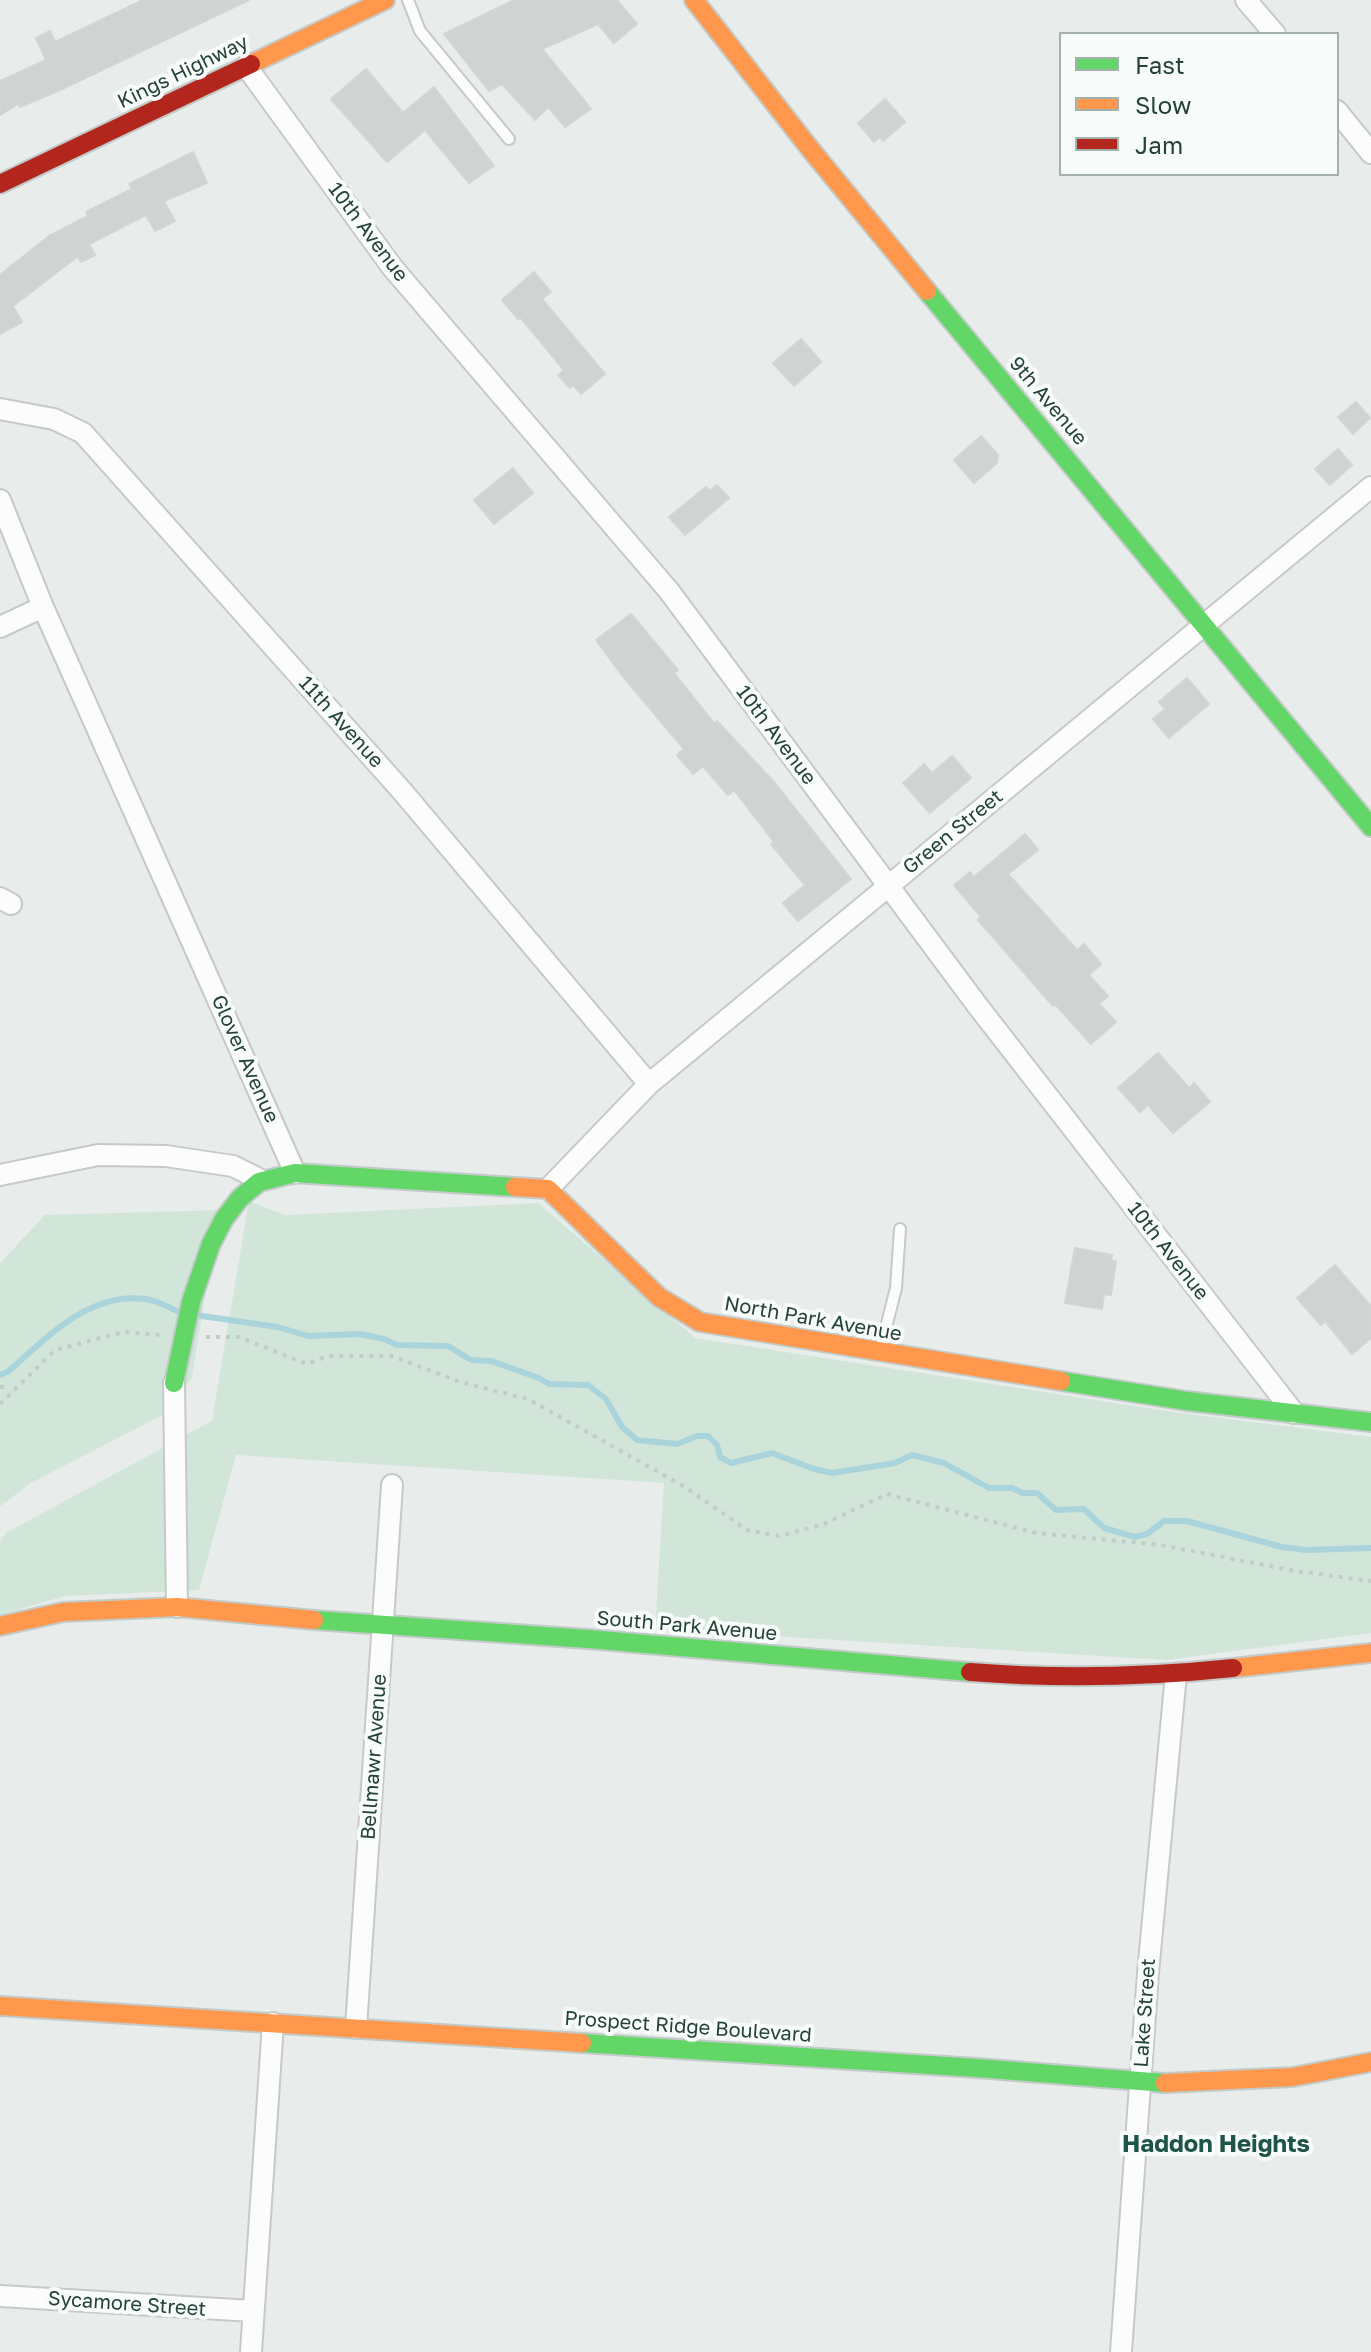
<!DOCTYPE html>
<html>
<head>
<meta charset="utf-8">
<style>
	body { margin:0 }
	#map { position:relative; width:1371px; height:2352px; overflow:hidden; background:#e8edeb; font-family:"Golos Text",sans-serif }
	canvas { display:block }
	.legend { position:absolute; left:1059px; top:32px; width:280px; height:144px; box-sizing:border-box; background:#f7fbf9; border:2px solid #a3b1ad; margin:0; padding:10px 14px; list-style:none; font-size:24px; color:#24423a }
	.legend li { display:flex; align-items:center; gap:16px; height:40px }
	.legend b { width:40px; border:2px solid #a3b1ad }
</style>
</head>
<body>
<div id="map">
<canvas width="1371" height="2352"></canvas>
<ul class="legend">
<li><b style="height:10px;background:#63d668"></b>Fast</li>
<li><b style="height:10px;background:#ff974d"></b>Slow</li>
<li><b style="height:10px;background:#b3261e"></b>Jam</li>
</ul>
</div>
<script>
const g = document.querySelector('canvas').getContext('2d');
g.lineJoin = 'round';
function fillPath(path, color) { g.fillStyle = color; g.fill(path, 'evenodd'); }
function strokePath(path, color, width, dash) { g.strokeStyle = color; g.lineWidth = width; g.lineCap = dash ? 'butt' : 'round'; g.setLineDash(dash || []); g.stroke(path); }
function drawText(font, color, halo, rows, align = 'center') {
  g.font = font + ' "Golos Text",sans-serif'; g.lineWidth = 8; g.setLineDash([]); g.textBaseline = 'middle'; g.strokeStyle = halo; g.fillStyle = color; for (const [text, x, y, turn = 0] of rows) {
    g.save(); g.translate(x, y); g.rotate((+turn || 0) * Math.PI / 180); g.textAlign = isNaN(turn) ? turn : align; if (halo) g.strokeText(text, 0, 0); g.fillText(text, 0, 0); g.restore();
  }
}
fillPath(new Path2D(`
	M 249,1201 L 285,1215 L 538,1203 L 695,1338 L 1173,1412 L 1371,1437 L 1371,1633 L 1166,1660 L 655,1629 L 664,1483 L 236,1455 L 199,1590 L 65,1596 L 0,1615 L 0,1542 L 6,1533 L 212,1421 Z
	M 219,1210 L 192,1377 L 170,1411 L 31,1483 L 0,1506 L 0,1263 L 45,1215 Z`), '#d1e6d8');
strokePath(new Path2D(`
	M 195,1315 L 278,1327 L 308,1336 L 360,1334 L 384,1339 L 397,1345 L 448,1346 L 471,1360 L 491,1361 L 539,1378 L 549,1384 L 588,1385 L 606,1399 L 622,1427 L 637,1440 L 677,1444 L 697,1436 L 708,1436 L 717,1445 L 720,1457 L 731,1463 L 772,1453 L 814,1469 L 832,1473 L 895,1463 L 912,1455 L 944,1463 L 989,1488 L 1012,1488 L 1023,1493 L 1037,1493 L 1056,1510 L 1084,1509 L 1104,1528 L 1135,1537 L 1147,1534 L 1164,1521 L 1187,1521 L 1282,1547 L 1306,1550 L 1371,1548
	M 0,1375 L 9,1371 C 45,1339 90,1291 145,1299 C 157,1300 169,1308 180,1312`), '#a9d4db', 6);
const building = new Path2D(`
	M 143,0 L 249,0 L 60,90 L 20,107 L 18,104 L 0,115 L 0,81 L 46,60 L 36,38 L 50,31 L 55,42 Z
	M 514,0 L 617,0 L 637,24 L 614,43 L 598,24 L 542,49 L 591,109 L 565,127 L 548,107 L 535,120 L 502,84 L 489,91 L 444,34 Z
	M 366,69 L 403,113 L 434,87 L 494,166 L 469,183 L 425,130 L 387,162 L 331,99 Z
	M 885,99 L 905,122 L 883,141 L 880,137 L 874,142 L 858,123 Z
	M 193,152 L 207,183 L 164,201 L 175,221 L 155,231 L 146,215 L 89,244 L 95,255 L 81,262 L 78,256 L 13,306 L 22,322 L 0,334 L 0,275 L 49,236 L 88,216 L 86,212 L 132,189 L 129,184 Z
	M 534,272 L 551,292 L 542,299 L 605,374 L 581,394 L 573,385 L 570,388 L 558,375 L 564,370 L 521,318 L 518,319 L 502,300 Z
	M 801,339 L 821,362 L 794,386 L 773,363 Z
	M 1356,402 L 1370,418 L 1353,434 L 1338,417 Z
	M 981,436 L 998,455 L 997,463 L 974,483 L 954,460 Z
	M 1338,449 L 1352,465 L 1330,485 L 1315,469 Z
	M 513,468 L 533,493 L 494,524 L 474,500 Z
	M 717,485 L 729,498 L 685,535 L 669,517 L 706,487 L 710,491 Z
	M 631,614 L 678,670 L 674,673 L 714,723 L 717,721 L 774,782 L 851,879 L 798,921 L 783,903 L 805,885 L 771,844 L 774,842 L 734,790 L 728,795 L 703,766 L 693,774 L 677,755 L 684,749 L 621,674 L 596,640 Z
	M 1187,678 L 1209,704 L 1169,738 L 1153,719 L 1165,709 L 1159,702 Z
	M 952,756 L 971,778 L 930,813 L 903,783 L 924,764 L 932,773 Z
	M 1025,834 L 1038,850 L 1008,874 L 1077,950 L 1084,944 L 1101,964 L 1089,975 L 1108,996 L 1099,1004 L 1116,1022 L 1091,1044 L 1055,1004 L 1053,1006 L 978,920 L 981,917 L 954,885 L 970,872 L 974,877 Z
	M 1158,1053 L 1189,1088 L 1194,1083 L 1210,1102 L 1173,1133 L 1148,1105 L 1140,1112 L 1118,1088 Z
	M 1075,1248 L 1112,1255 L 1111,1261 L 1116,1261 L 1111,1295 L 1104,1294 L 1102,1309 L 1065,1303 Z
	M 1335,1265 L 1371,1306 L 1371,1338 L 1352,1354 L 1325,1321 L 1321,1325 L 1297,1298 Z`);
fillPath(building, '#cfd4d2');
strokePath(building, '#d1d6d4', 2);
const lane = new Path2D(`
	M 408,0 L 420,31 L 509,139
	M 880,1351 L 896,1288 L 900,1229`);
const street = new Path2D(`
	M 1246,0 L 1275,34
	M 246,66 L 392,267 L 669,591 L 977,1005 L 1294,1413
	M 1337,111 L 1371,153
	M 0,409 L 54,419 L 83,433 L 402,791 L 649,1084
	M 0,500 L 43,607 L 295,1173
	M 0,627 L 43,607
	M 0,898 L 11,904
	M 0,1175 L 98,1155 L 166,1156 L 233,1166 L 261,1180
	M 548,1189 L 649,1084 L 1371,487
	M 174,1383 L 177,1607
	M 356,2028 L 392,1485
	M 0,2296 L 253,2311
	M 251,2352 L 273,2023
	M 1121,2352 L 1148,1973 L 1176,1674`);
const fast = new Path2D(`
	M 927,291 L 1371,827
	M 1061,1381 L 1187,1401 L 1371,1422
	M 174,1383 L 191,1302 L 211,1244 L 224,1219 L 240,1198 L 259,1182 L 295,1173 L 515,1187
	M 314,1620 L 588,1639 L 970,1672
	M 582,2043 L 977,2068 L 1165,2083`);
const slow = new Path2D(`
	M 694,0 L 811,150 L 927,291
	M 251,64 L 385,0
	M 515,1187 L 548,1189 L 659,1297 L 700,1322 L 1061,1381
	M 0,1626 L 63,1612 L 177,1607 L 314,1620
	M 1233,1668 L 1371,1653
	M 0,2006 L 582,2043
	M 1165,2083 L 1293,2077 L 1371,2062`);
const jam = new Path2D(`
	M 0,184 L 251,64
	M 970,1672 C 1057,1679 1146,1677 1233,1668`);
strokePath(lane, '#c5cac8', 14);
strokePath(street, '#c5cac8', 24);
strokePath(fast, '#c3cbc8', 22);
strokePath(slow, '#c3cbc8', 22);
strokePath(jam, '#c3cbc8', 22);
strokePath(new Path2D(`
	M 206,1337 L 239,1337 L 307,1364 L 328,1356 L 392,1356 L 460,1382 L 528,1399 L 685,1487 L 747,1530 L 779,1536 L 824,1524 L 887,1494 L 1036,1533 L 1161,1545 L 1295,1571 L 1371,1581
	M 0,1387 L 10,1387
	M 0,1404 L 55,1350 L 124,1332 L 161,1335`), '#c3ccca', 4, [4, 6]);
strokePath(lane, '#fcfcfc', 10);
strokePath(street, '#fcfcfc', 20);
strokePath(fast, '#63d668', 18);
strokePath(slow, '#ff974d', 18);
strokePath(jam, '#b3261e', 18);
drawText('20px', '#24423a', '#f7fbf9', [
	["Kings Highway",183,72,-26],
	["10th Avenue",368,232,53],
	["9th Avenue",1048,401,50],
	["11th Avenue",341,722,48],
	["10th Avenue",776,735,53],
	["Green Street",953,832,-39],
	["Glover Avenue",245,1059,66],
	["10th Avenue",1168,1251,52],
	["North Park Avenue",813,1319,10],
	["South Park Avenue",687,1626,5],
	["Bellmawr Avenue",374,1757,-86],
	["Lake Street",1145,2013,-86],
	["Prospect Ridge Boulevard",688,2027,4],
	["Sycamore Street",127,2304,4]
]);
drawText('bold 24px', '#1f5548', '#f7fbf9', [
	["Haddon Heights",1216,2144]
]);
</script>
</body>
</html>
